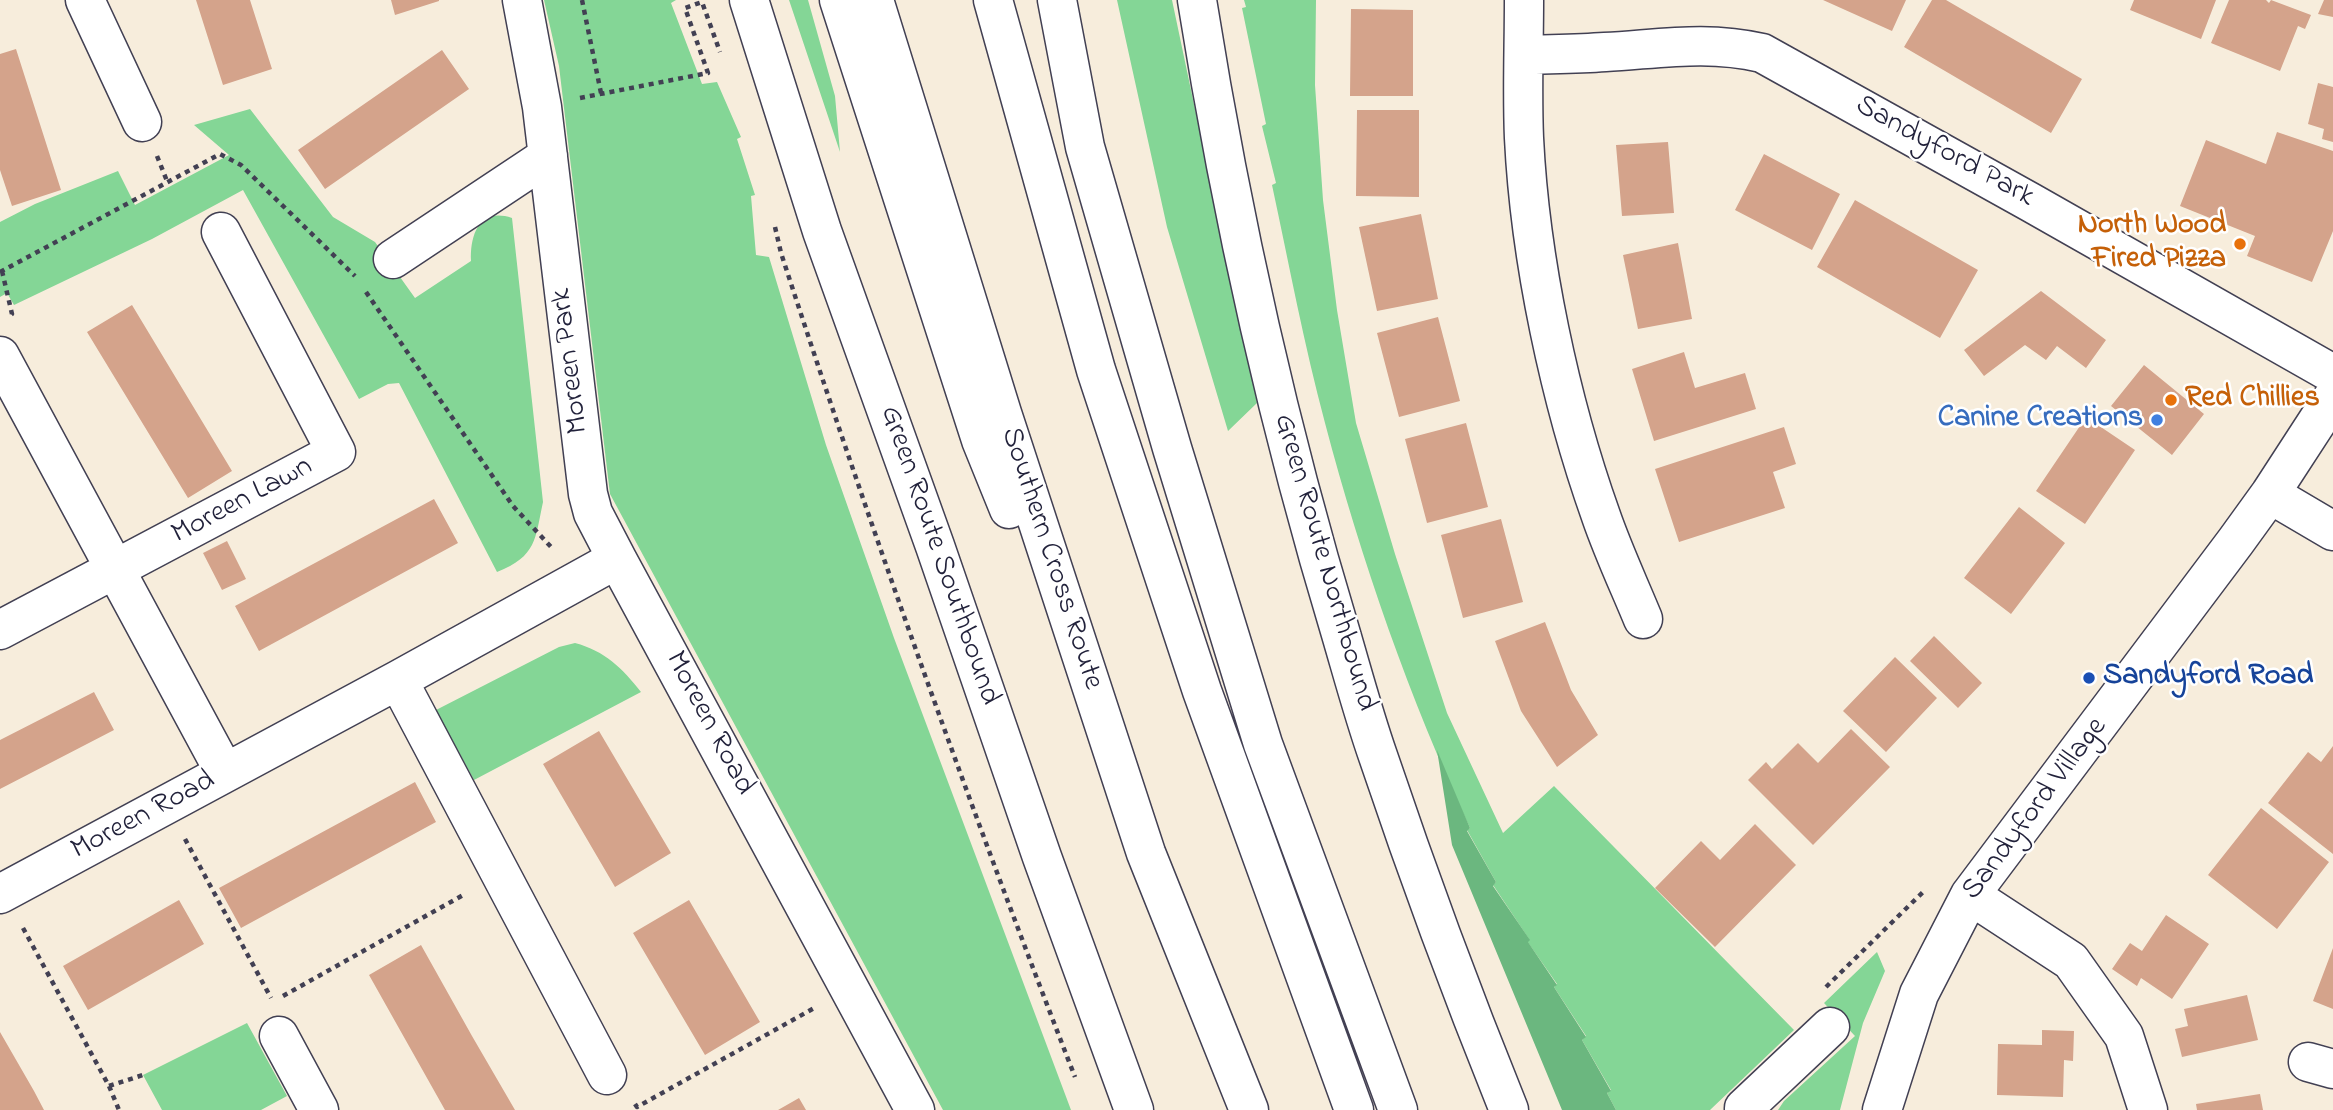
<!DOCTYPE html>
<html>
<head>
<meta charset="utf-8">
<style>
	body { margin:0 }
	canvas { display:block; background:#f7eddc }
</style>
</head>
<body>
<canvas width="2333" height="1110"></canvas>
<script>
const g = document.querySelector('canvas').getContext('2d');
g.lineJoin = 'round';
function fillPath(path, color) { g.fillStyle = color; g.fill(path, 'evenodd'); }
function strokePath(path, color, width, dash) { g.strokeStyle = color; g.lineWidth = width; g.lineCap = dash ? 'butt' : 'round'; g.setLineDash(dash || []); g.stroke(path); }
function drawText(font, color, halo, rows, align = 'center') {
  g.font = font + ' "Indie Flower",sans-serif'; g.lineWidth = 5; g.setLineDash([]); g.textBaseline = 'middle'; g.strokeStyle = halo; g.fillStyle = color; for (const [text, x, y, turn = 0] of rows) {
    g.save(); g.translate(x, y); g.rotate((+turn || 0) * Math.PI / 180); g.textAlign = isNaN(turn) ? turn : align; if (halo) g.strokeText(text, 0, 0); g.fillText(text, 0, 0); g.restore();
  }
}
fillPath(new Path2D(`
	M 544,0 L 676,0 L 671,3 L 702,84 L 717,82 L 741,137 L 737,139 L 755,195 L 751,196 L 756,255 L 769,257 L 826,445 L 894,638 L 1071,1110 L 943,1110 L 610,494 L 559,66 Z
	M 789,0 L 808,0 L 835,96 L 840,152 Z
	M 1117,0 L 1172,0 L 1257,403 L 1228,431 L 1167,227 Z
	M 1244,0 L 1316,0 L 1315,85 L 1323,200 L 1337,310 L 1356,423 L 1395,554 L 1447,713 L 1503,833 L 1554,786 L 1794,1030 L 1710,1110 L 1616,1110 L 1607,1093 L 1611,1090 L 1582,1040 L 1586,1036 L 1554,987 L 1557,984 L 1527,941 L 1529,939 L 1493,885 L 1496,882 L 1467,830 L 1470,828 C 1410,700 1361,560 1325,423 C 1304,345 1289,264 1272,185 L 1276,183 L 1262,126 L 1266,124 L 1242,8 L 1246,7 Z
	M 250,109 L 333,217 L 375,242 L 415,298 L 471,261 C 470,235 479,207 512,218 L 543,502 C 535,539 537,556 497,572 L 399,383 L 388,384 L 359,399 L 243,190 L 152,239 L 14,305 L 7,293 L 0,297 L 0,222 L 35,204 L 118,171 L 135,205 L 229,155 L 194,125 Z
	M 575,643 C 605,651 622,668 641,692 L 474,780 L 436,710 L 559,647 Z
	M 1877,952 L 1885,971 L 1863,1023 L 1840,1110 L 1778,1110 L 1784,1101 L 1855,1036 L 1824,1003 Z
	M 247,1023 L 287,1096 L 261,1110 L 162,1110 L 143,1075 Z`), '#84d696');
fillPath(new Path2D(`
	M 1437,750 L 1470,828 L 1467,831 L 1496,882 L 1493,886 L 1530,940 L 1528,942 L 1557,985 L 1554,987 L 1586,1037 L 1582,1040 L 1611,1091 L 1607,1093 L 1616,1110 L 1562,1110 L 1452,845 Z`), '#6bb77f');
fillPath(new Path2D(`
	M 196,0 L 250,0 L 272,69 L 223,85 Z
	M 391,0 L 439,0 L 439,1 L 395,15 Z
	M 1823,0 L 1906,0 L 1892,31 Z
	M 1932,0 L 1946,0 L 2082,79 L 2051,133 L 1904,47 Z
	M 2134,0 L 2216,0 L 2201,39 L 2130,10 Z
	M 2229,0 L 2266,0 L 2269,3 L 2271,0 L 2311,15 L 2305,29 L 2298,26 L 2280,71 L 2211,43 Z
	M 2324,0 L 2333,0 L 2333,17 L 2318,14 Z
	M 1351,9 L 1413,10 L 1413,96 L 1350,96 Z
	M 16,49 L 61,190 L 12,206 L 0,170 L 0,54 Z
	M 442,50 L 469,89 L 325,189 L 298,150 Z
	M 2318,83 L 2333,87 L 2333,142 L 2322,139 L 2324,129 L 2308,124 Z
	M 1357,110 L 1419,110 L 1419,197 L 1356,196 Z
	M 2277,132 L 2333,151 L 2333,231 L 2312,282 L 2247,256 L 2255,236 L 2180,206 L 2206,140 L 2266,164 Z
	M 1668,142 L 1674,213 L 1622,216 L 1616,145 Z
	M 1764,154 L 1840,194 L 1812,250 L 1735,210 Z
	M 1855,200 L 1978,270 L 1940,338 L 1817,267 Z
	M 1421,214 L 1438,299 L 1377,311 L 1359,227 Z
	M 1678,243 L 1692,319 L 1638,329 L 1623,255 Z
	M 2041,291 L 2106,340 L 2086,368 L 2057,346 L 2046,360 L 2025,345 L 1984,376 L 1964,350 Z
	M 132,305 L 232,471 L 188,498 L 87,332 Z
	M 1438,317 L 1460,401 L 1399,417 L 1377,333 Z
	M 1684,352 L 1695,388 L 1745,373 L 1756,409 L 1654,441 L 1632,369 Z
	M 2144,365 L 2204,414 L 2172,455 L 2111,406 Z
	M 2086,417 L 2135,450 L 2085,524 L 2036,491 Z
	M 1466,423 L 1488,507 L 1427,523 L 1405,439 Z
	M 1784,427 L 1796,464 L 1773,472 L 1785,508 L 1679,542 L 1655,469 Z
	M 434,499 L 458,543 L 259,651 L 235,606 Z
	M 2019,507 L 2065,543 L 2011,614 L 1964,578 Z
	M 1501,519 L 1523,602 L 1463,618 L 1441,535 Z
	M 227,541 L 246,579 L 222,590 L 203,553 Z
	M 1545,622 L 1571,690 L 1598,735 L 1557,767 L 1521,711 L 1495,641 Z
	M 1934,636 L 1982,683 L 1958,708 L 1910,661 Z
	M 1895,657 L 1937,698 L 1886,752 L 1843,711 Z
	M 94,692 L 114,730 L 0,789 L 0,740 Z
	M 1851,729 L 1890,767 L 1813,845 L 1748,780 L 1766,762 L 1772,769 L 1798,743 L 1818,763 Z
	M 599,731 L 671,853 L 615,887 L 543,764 Z
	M 2333,746 L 2333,854 L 2268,803 L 2308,752 L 2321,762 Z
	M 415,782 L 436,822 L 241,928 L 219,888 Z
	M 2261,808 L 2329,862 L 2277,929 L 2208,875 Z
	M 1755,824 L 1796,865 L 1715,947 L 1655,888 L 1701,841 L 1720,860 Z
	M 179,900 L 204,944 L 88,1010 L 63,966 Z
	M 689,900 L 760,1022 L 705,1055 L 633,933 Z
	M 2166,915 L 2209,944 L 2172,999 L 2141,978 L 2137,986 L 2112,969 L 2130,943 L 2142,951 Z
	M 421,945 L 472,1036 L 515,1110 L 445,1110 L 369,975 Z
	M 2333,948 L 2333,1009 L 2313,1001 Z
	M 2247,995 L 2258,1040 L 2182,1057 L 2175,1029 L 2188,1026 L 2184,1009 Z
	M 2042,1030 L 2074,1031 L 2073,1061 L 2064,1060 L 2063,1097 L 1997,1095 L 1998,1044 L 2042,1045 Z
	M 0,1032 L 34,1091 L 44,1110 L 0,1110 Z
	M 2260,1094 L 2263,1110 L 2197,1110 L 2196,1104 Z
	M 799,1098 L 806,1110 L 778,1110 Z`), '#d4a38b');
const minor = new Path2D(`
	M 85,0 L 142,122
	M 522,0 L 542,107 L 588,494 L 593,513 L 617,559
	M 1524,0 C 1524,46 1522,92 1524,138 C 1530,260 1560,401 1601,516 C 1613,551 1629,585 1643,619
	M 1524,55 C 1551,54 1578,54 1605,52 C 1660,49 1707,40 1762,53 L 2030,202 L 2333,374
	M 393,259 L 548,156
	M 0,356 L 225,773
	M 2270,494 L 2333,531
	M 0,630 L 336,452 L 221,232
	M 398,680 L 607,1075
	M 0,894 L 398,680 L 617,559 L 915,1110
	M 1970,895 L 2071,961 L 2124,1036 L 2148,1110
	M 279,1036 L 319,1110
	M 2308,1062 L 2333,1069
	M 1744,1110 L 1744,1108 L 1830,1027
	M 1882,1110 L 1919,994 L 1970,895 L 2236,541 L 2270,494 L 2333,397`);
const major = new Path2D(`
	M 749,0 L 822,231 L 935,546 L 1042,857 L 1134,1110
	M 1197,0 C 1231,214 1278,426 1341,634 C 1353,675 1364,716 1378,756 C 1418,875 1462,994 1509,1110`);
const highway = new Path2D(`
	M 839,0 L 981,440 L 1009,509
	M 874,0 L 1002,413 L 1146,853 L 1249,1110
	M 993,0 L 1096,370 L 1202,691 L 1354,1110
	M 1057,0 L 1085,147 L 1172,448 L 1263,744 L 1398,1110`);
strokePath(minor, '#424053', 41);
strokePath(major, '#424053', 41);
strokePath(highway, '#424053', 41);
strokePath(new Path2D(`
	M 582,0 L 601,93
	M 580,98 L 708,73 L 685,8 L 702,2 L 720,52
	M 157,156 L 167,181
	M 775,227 L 781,253 C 871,530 969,805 1075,1077
	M 2,271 L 12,314 L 8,318
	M 0,272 L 220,154 L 241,165 L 355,276
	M 366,292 L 513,506 L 552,548
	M 185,839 L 271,998
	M 23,928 L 109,1086 L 119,1110
	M 1826,987 L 1925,890
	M 283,996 L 465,894
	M 109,1086 L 143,1075
	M 635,1104 L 637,1107 L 816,1007`), '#424053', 4.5, [5, 5]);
strokePath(minor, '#fff', 38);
strokePath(major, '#fff', 38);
strokePath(highway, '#fff', 38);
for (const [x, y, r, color] of [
	[2240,244,7,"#e8710a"],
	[2171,400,7,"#e8710a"],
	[2157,420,7,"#3f7fe0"],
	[2089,678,7,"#1a4fb4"]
]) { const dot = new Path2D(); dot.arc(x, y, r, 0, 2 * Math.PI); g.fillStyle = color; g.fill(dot); strokePath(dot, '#fff', 2.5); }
drawText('30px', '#22223b', '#fff', [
	["Sandyford Park",1944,153,29],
	["Moreen Park",572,361,-97],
	["Moreen Lawn",243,502,-28],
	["Green Route Southbound",938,556,71],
	["Southern Cross Route",1050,559,72],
	["Green Route Northbound",1323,563,74],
	["Moreen Road",708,724,62],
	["Sandyford Village",2036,810,-53],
	["Moreen Road",144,817,-28]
]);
drawText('bold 30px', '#c56008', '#fff', [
	["North Wood",2226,227],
	["Fired Pizza",2226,261],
	["Red Chillies",2185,400,"left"]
], 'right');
drawText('bold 30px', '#366cbe', '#fff', [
	["Canine Creations",2143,420]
], 'right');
drawText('bold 30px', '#164399', '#fff', [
	["Sandyford Road",2103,678]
], 'left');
</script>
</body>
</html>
